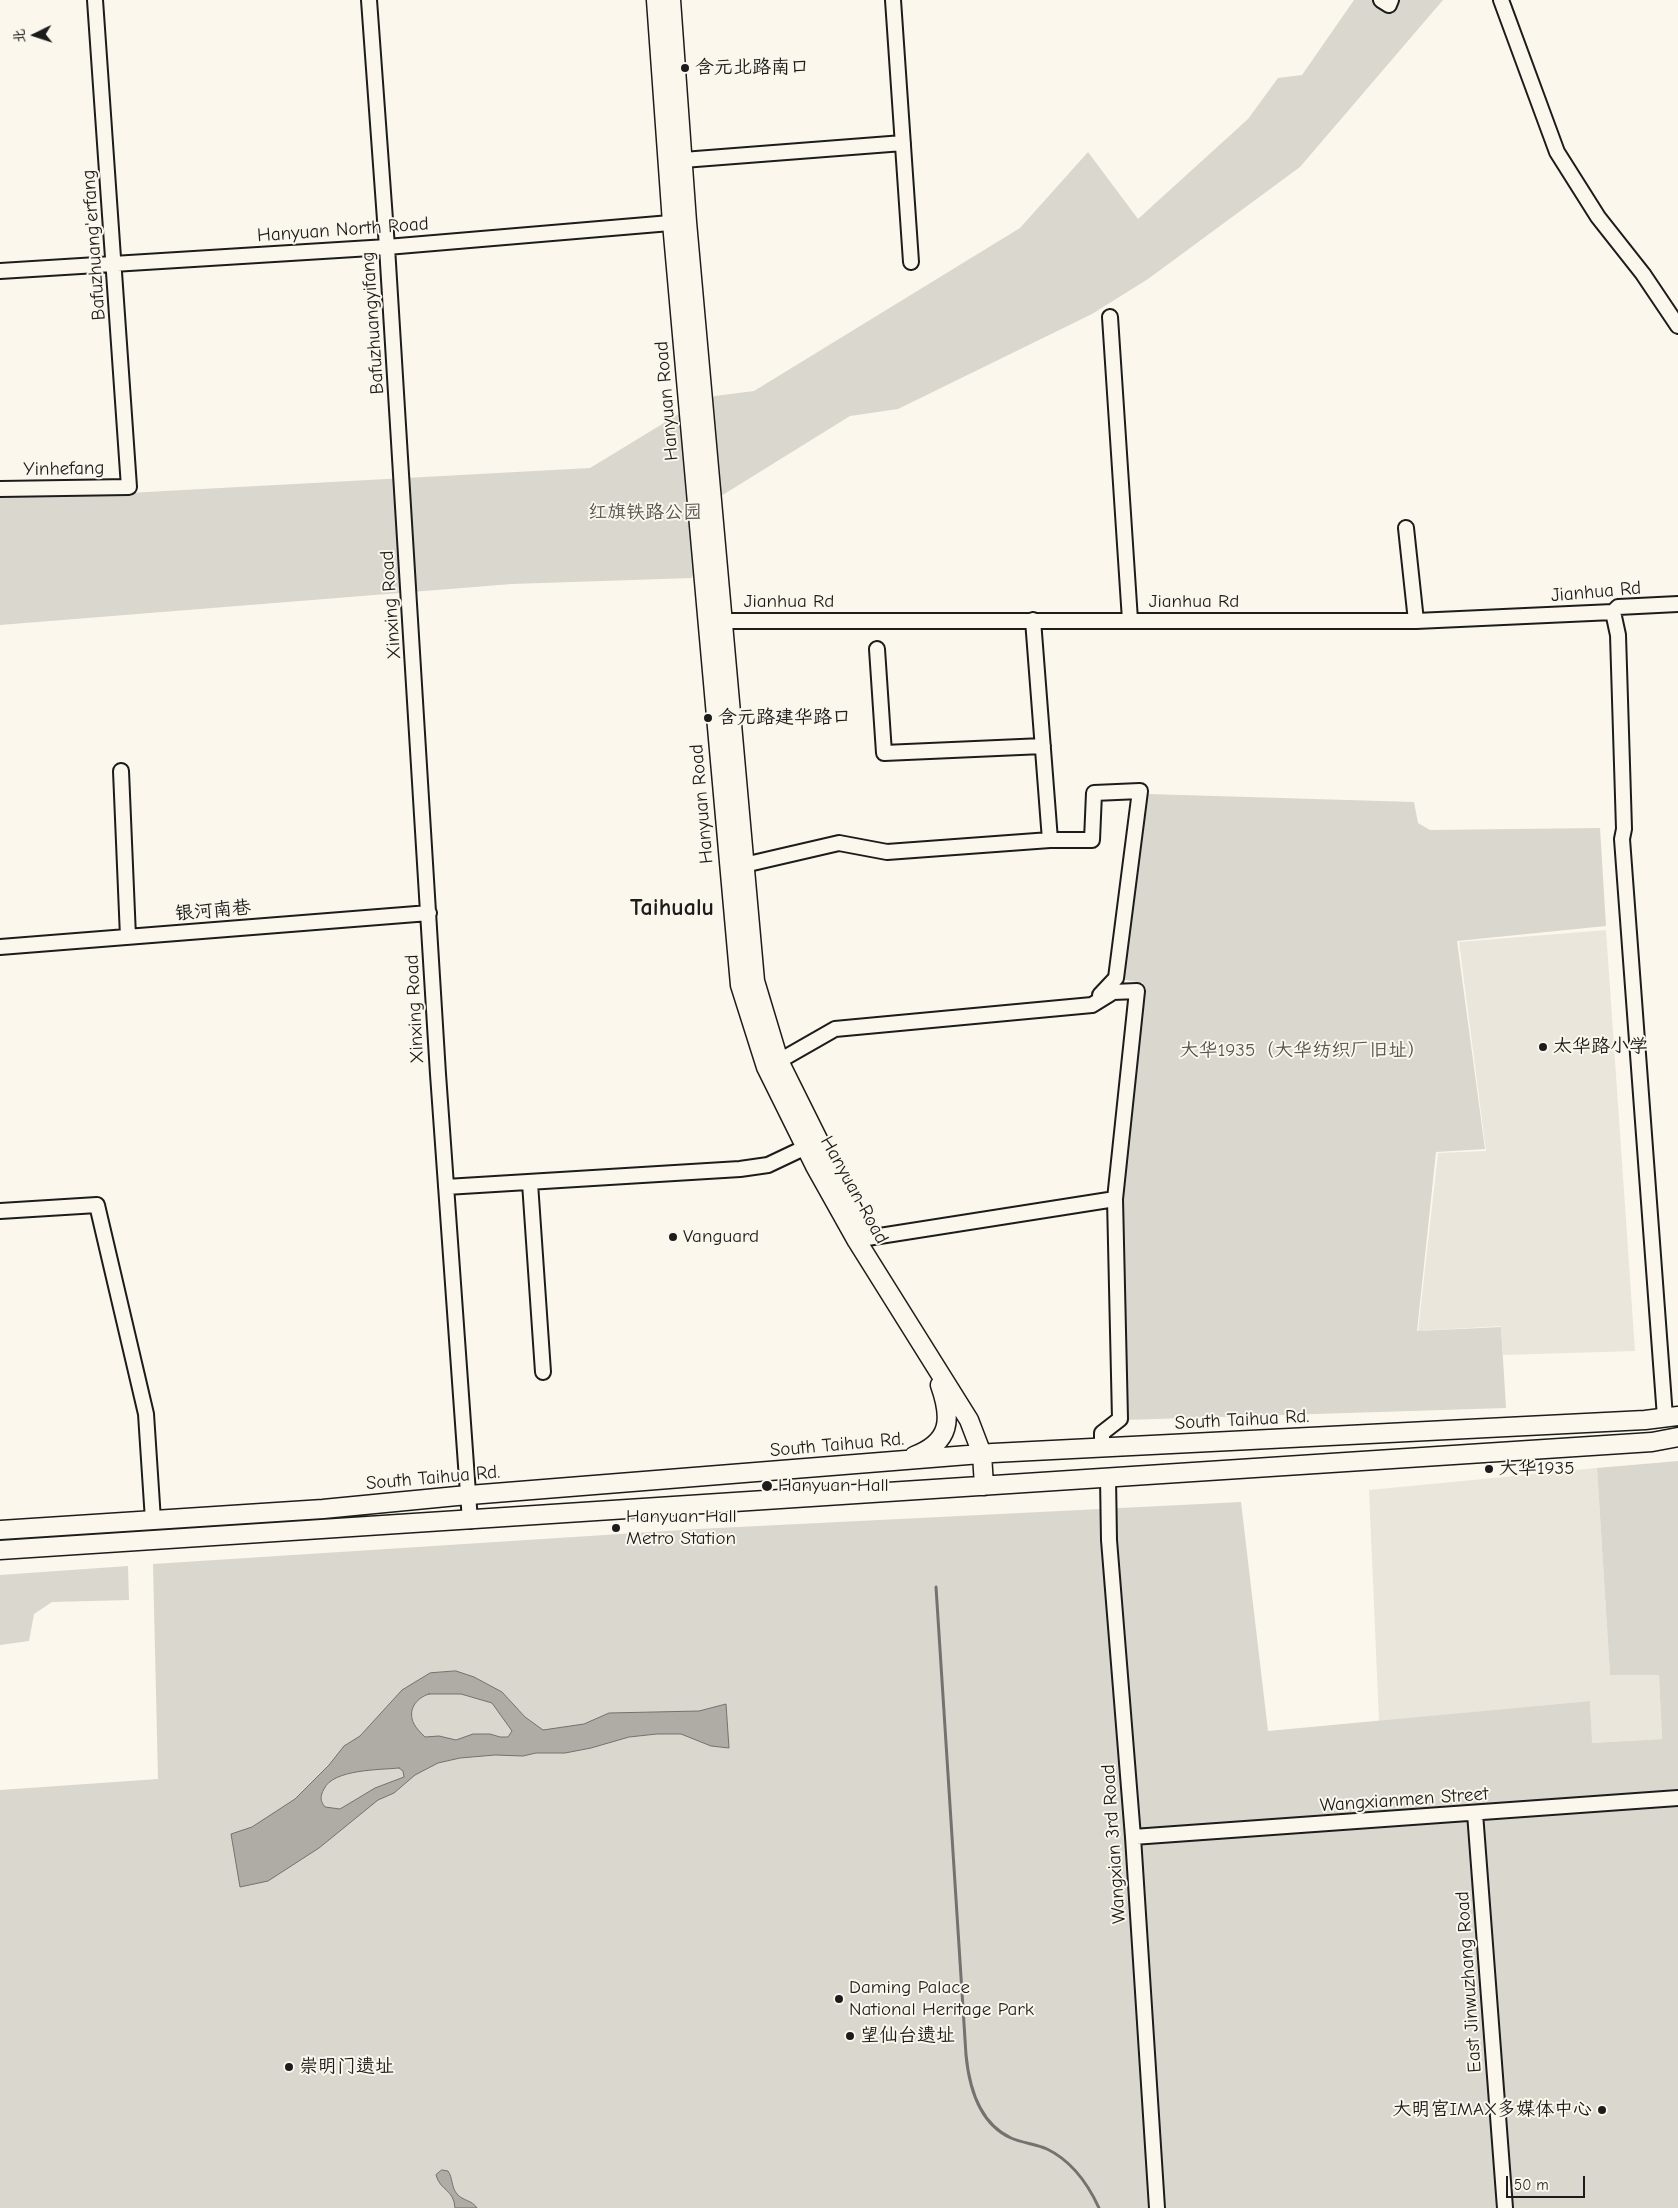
<!DOCTYPE html>
<html>
<head>
<meta charset="utf-8">
<style>
	body { margin:0 }
	#map { position:relative; width:1678px; height:2208px; overflow:hidden; background:#fbf7ec; font-family:"Comic Neue","LXGW WenKai TC",sans-serif }
	canvas { display:block }
	.north { position:absolute; left:10px; top:10px; width:50px; height:50px; -webkit-text-stroke:4px #fbf7ec; paint-order:stroke; rotate:266deg; font-size:14px; font-weight:700; line-height:20px; text-align:center; color:#1c1c1c }
	.north::after { content:''; display:block; margin:auto; width:18px; height:22px; background:#1c1c1c; clip-path:polygon(50% 0,100% 100%,50% 72%,0 100%) }
	.scale { position:absolute; left:1506px; top:2176px; width:79px; height:22px; box-sizing:border-box; border:2px solid #1c1c1c; border-top:0; padding-left:6px; font-size:15px; line-height:18px; white-space:nowrap; color:#1c1c1c; -webkit-text-stroke:4px #fbf7ec; paint-order:stroke }
</style>
</head>
<body>
<div id="map">
<canvas width="1678" height="2208"></canvas>
<div class="north">北</div>
<div class="scale">50 m</div>
</div>
<script>
const g = document.querySelector('canvas').getContext('2d');
g.lineJoin = 'round';
function fillPath(path, color) { g.fillStyle = color; g.fill(path, 'evenodd'); }
function strokePath(path, color, width, dash) { g.strokeStyle = color; g.lineWidth = width; g.lineCap = dash ? 'butt' : 'round'; g.setLineDash(dash || []); g.stroke(path); }
function drawText(font, color, halo, rows, align = 'center') {
  g.font = font + ' "Comic Neue","LXGW WenKai TC",sans-serif'; g.lineWidth = 4; g.setLineDash([]); g.textBaseline = 'middle'; g.strokeStyle = halo; g.fillStyle = color; for (const [text, x, y, turn = 0] of rows) {
    g.save(); g.translate(x, y); g.rotate((+turn || 0) * Math.PI / 180); g.textAlign = isNaN(turn) ? turn : align; if (halo) g.strokeText(text, 0, 0); g.fillText(text, 0, 0); g.restore();
  }
}
fillPath(new Path2D(`
	M 1606,930 L 1635,1351 L 1503,1355 L 1501,1326 L 1418,1331 L 1438,1153 L 1486,1151 L 1459,942 Z
	M 1597,1468 L 1610,1675 L 1659,1675 L 1662,1739 L 1591,1743 L 1590,1701 L 1379,1721 L 1369,1490 Z`), '#eae6dc');
fillPath(new Path2D(`
	M 1354,0 L 1443,0 L 1300,167 L 1148,279 L 1092,314 L 898,409 L 850,416 L 721,496 L 692,578 L 512,584 L 0,625 L 0,494 L 128,493 L 590,468 L 682,412 L 715,396 L 754,391 L 1020,228 L 1088,152 L 1138,219 L 1248,119 L 1278,78 L 1302,75 Z
	M 1148,794 L 1414,802 L 1418,823 L 1430,830 L 1600,828 L 1606,926 L 1457,941 L 1485,1149 L 1436,1152 L 1417,1331 L 1501,1327 L 1506,1408 L 1124,1420 L 1122,1203 L 1143,983 L 1119,979 L 1140,807 Z
	M 1678,1461 L 1678,2208 L 0,2208 L 0,1790 L 158,1779 L 153,1564 L 698,1529 L 1241,1502 L 1268,1731 L 1590,1701 L 1592,1743 L 1662,1739 L 1659,1675 L 1610,1675 L 1597,1468 Z
	M 128,1566 L 129,1600 L 52,1602 L 34,1614 L 29,1641 L 0,1645 L 0,1575 Z`), '#dad7ce');
const water = new Path2D(`
	M 456,1671 L 474,1677 L 502,1692 L 525,1717 L 543,1730 L 584,1724 L 609,1713 L 699,1711 L 726,1704 L 729,1748 L 711,1746 L 681,1734 L 657,1734 L 629,1737 L 591,1748 L 565,1753 L 536,1753 L 523,1756 L 495,1755 L 460,1758 L 438,1763 L 415,1775 L 394,1793 L 378,1800 L 319,1848 L 268,1881 L 240,1887 L 231,1834 L 252,1827 L 295,1799 L 329,1765 L 344,1746 L 360,1736 L 402,1690 L 430,1673 ZM 429,1694 L 461,1694 L 492,1703 L 512,1731 L 508,1737 L 500,1737 L 490,1734 L 473,1734 L 456,1740 L 439,1736 L 425,1737 C 421,1733 416,1728 414,1724 C 407,1710 416,1698 429,1694 ZM 399,1768 L 403,1771 L 404,1777 L 375,1788 L 340,1809 L 325,1807 C 320,1801 320,1796 324,1789 C 333,1769 380,1770 399,1768 Z
	M 442,2170 L 448,2171 C 453,2178 451,2187 457,2194 C 463,2201 472,2200 477,2208 L 455,2208 C 454,2189 440,2191 436,2175 Z`);
fillPath(water, '#afaca5');
strokePath(water, '#74726e', 1);
strokePath(new Path2D(`
	M 936,1587 L 966,2055 C 969,2086 978,2123 1011,2138 C 1022,2143 1036,2144 1047,2149 C 1072,2161 1088,2184 1099,2208`), '#74726e', 3);
const minor = new Path2D(`
	M 369,0 L 387,247 L 438,1074 L 470,1521
	M 893,0 L 911,262
	M 1381,0 L 1389,5 L 1391,0
	M 1501,0 L 1557,152 L 1598,217 L 1643,274 L 1678,326
	M 683,160 L 903,143
	M 0,271 L 387,247 L 682,222
	M 1110,317 L 1130,620
	M 0,489 L 129,487 L 95,0
	M 1406,528 L 1416,621
	M 1613,612 L 1618,635 L 1624,829 L 1622,839 L 1665,1417
	M 1033,620 L 1050,840
	M 714,621 L 1416,621 L 1613,612 L 1618,607 L 1678,604
	M 877,649 L 884,753 L 1043,746
	M 121,771 L 128,937
	M 744,865 L 839,843 L 887,852 L 1050,840 L 1092,840 L 1094,793 L 1140,791 L 1116,978 L 1100,995
	M 0,947 L 429,913
	M 779,1061 L 835,1029 L 1092,1005 L 1113,992 L 1137,991 L 1115,1199 L 1120,1419 L 1102,1433 L 1102,1448
	M 530,1183 L 543,1372
	M 446,1187 L 740,1169 L 768,1165 L 806,1147
	M 0,1211 L 97,1205 L 146,1414 L 153,1520
	M 867,1238 L 1115,1199
	M 1108,1478 L 1109,1540 L 1133,1837 L 1157,2208
	M 1475,1813 L 1505,2208
	M 1133,1837 L 1678,1798`);
const major = new Path2D(`
	M 656,0 L 672,223 L 740,985 L 766,1067 L 815,1166 L 857,1241 L 969,1420 L 982,1454 L 984,1486
	M 671,0 L 687,222 L 755,981 L 779,1061 L 861,1226
	M 914,1456 C 951,1442 952,1419 940,1385
	M 0,1530 L 323,1509 L 457,1496 L 993,1453 L 1645,1420 L 1678,1416
	M 0,1550 L 1652,1442 L 1678,1437`);
strokePath(minor, '#1c1c1c', 18);
strokePath(major, '#1c1c1c', 21);
strokePath(minor, '#fbf7ec', 14);
strokePath(major, '#fbf7ec', 18);
for (const [x, y, r, color] of [
	[685,68,5,"#1c1c1c"],
	[708,718,5,"#1c1c1c"],
	[1543,1047,5,"#1c1c1c"],
	[673,1237,5,"#1c1c1c"],
	[1489,1469,5,"#1c1c1c"],
	[767,1486,6,"#1c1c1c"],
	[616,1528,5,"#1c1c1c"],
	[839,1999,5,"#1c1c1c"],
	[850,2036,5,"#1c1c1c"],
	[289,2067,5,"#1c1c1c"],
	[1602,2110,5,"#1c1c1c"]
]) { const dot = new Path2D(); dot.arc(x, y, r, 0, 2 * Math.PI); g.fillStyle = color; g.fill(dot); strokePath(dot, '#fbf7ec', 2); }
drawText('19px', '#1c1c1c', '#fbf7ec', [
	["含元北路南口",695,68],
	["含元路建华路口",718,718],
	["太华路小学",1553,1047],
	["Vanguard",683,1237],
	["大华1935",1499,1469],
	["Hanyuan Hall",778,1486],
	["Hanyuan Hall",626,1517],
	["Metro Station",626,1539],
	["Daming Palace",849,1988],
	["National Heritage Park",849,2010],
	["望仙台遗址",860,2036],
	["崇明门遗址",299,2067],
	["大明宫IMAX多媒体中心",1592,2110,"right"]
], 'left');
drawText('19px', '#1c1c1c', '#fbf7ec', [
	["Hanyuan North Road",343,230,-4],
	["Bafuzhuang'erfang",94,245,-94],
	["Bafuzhuangyifang",373,323,-94],
	["Hanyuan Road",667,401,-95],
	["Yinhefang",64,469,-1],
	["Jianhua Rd",1596,592,-5],
	["Jianhua Rd",789,602],
	["Jianhua Rd",1194,602],
	["Xinxing Road",391,605,-94],
	["Hanyuan Road",702,804,-95],
	["银河南巷",213,911,-5],
	["Xinxing Road",415,1009,-93],
	["Hanyuan Road",854,1190,61],
	["South Taihua Rd.",1242,1420,-3],
	["South Taihua Rd.",837,1445,-5],
	["South Taihua Rd.",433,1478,-5],
	["Wangxianmen Street",1404,1800,-4],
	["Wangxian 3rd Road",1114,1844,-94],
	["East Jinwuzhang Road",1469,1982,-94]
]);
drawText('19px', '#555451', '#fbf7ec', [
	["红旗铁路公园",645,513],
	["大华1935（大华纺织厂旧址）",1303,1051]
]);
drawText('bold 24px', '#1c1c1c', '#fbf7ec', [
	["Taihualu",672,908]
]);
</script>
</body>
</html>
